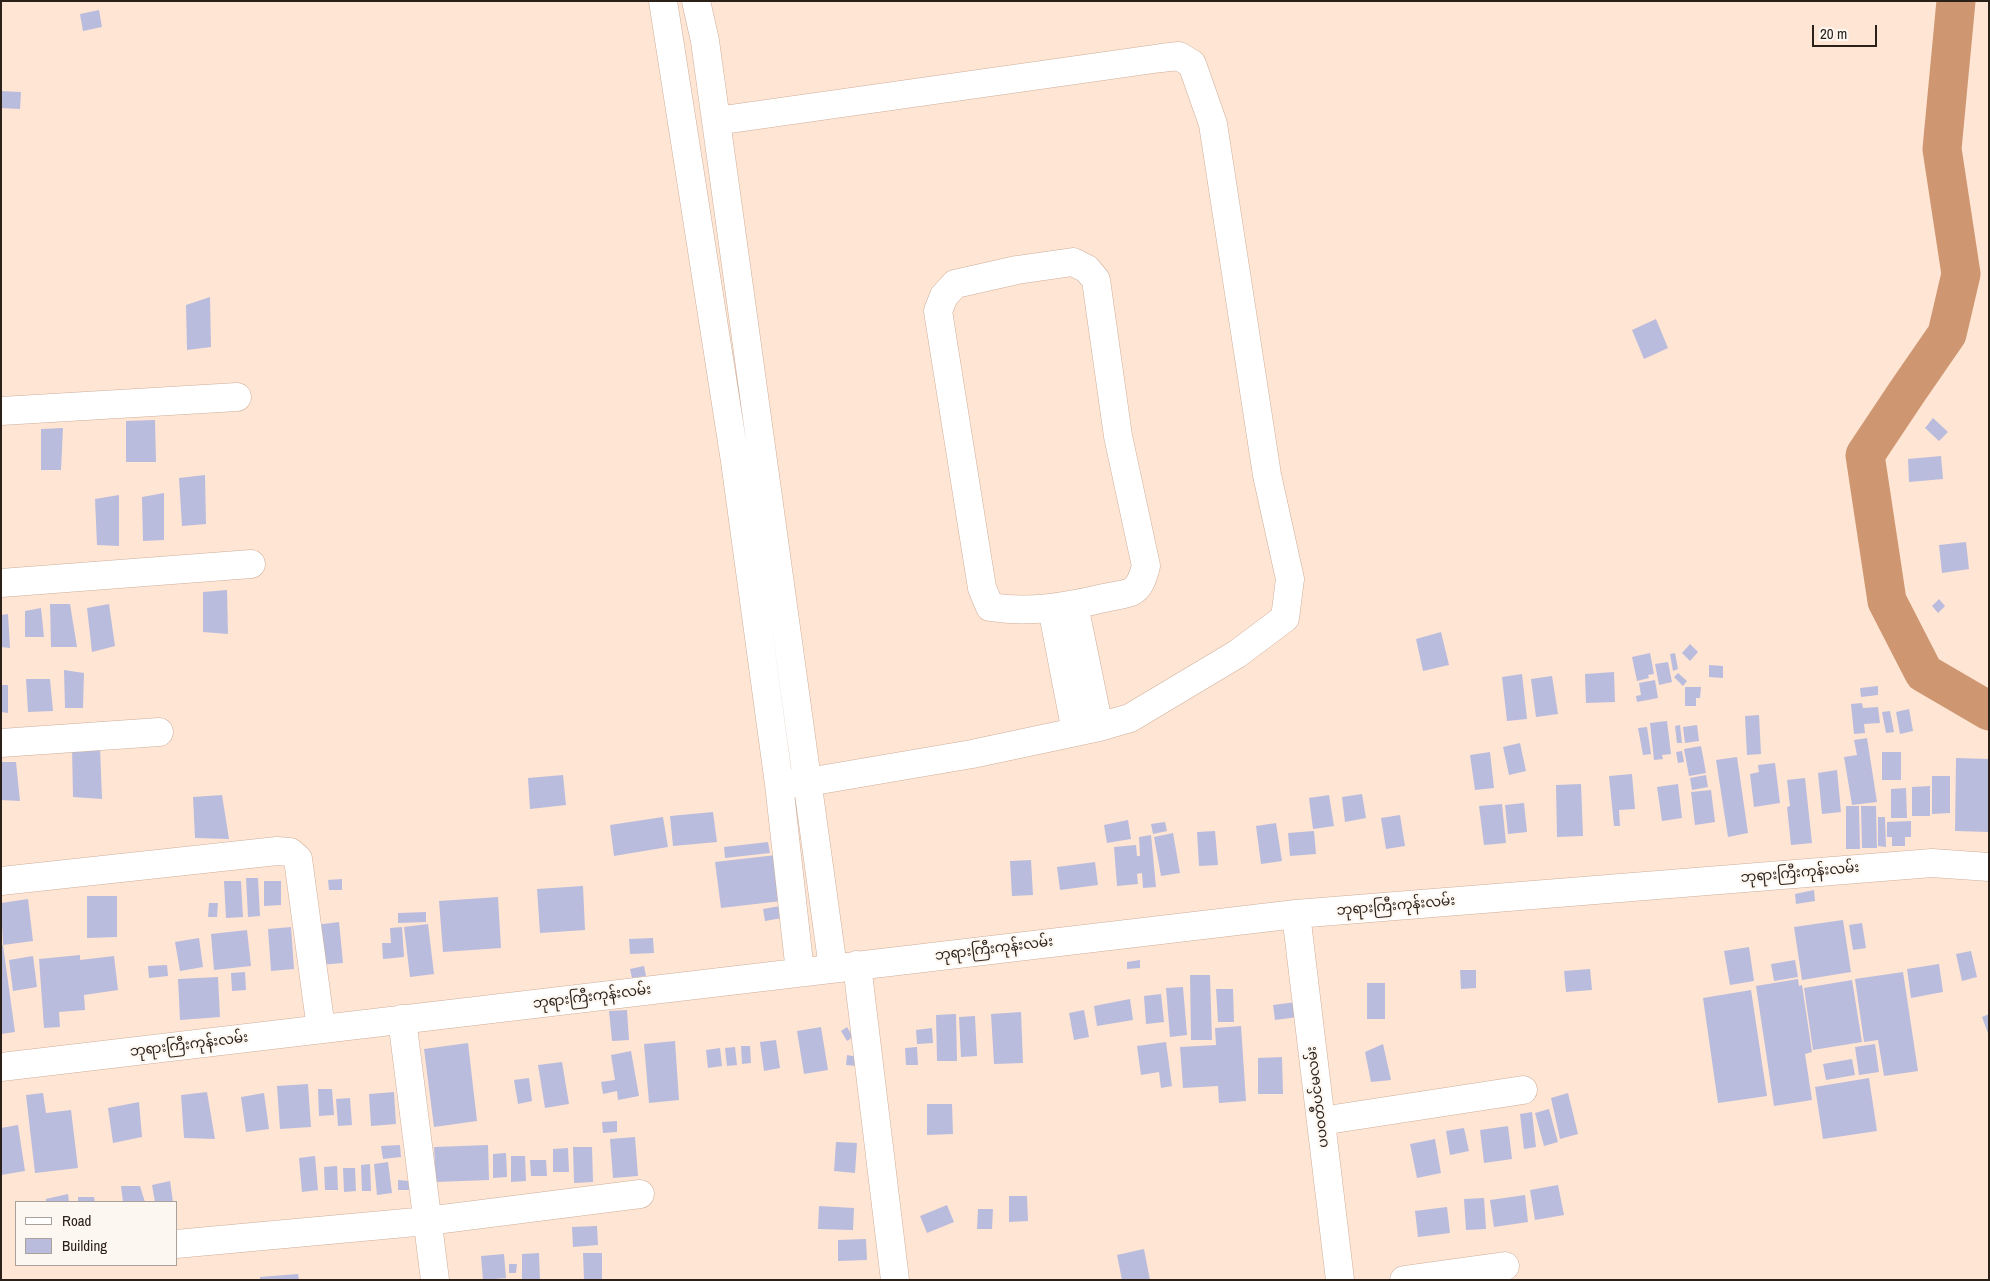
<!DOCTYPE html>
<html>
<head>
<meta charset="utf-8">
<style>
	body { margin:0 }
	#map { position:relative; width:1990px; height:1281px; overflow:hidden; background:#ffe5d4; font-family:"Archivo Narrow",sans-serif }
	canvas { display:block }
	.frame { position:absolute; inset:0; border:2px solid #2c2119; pointer-events:none }
	.legend { position:absolute; left:15px; top:1201px; width:162px; height:65px; box-sizing:border-box; background:#fdf7f2; border:1px solid #a9a19b; margin:0; padding:6px 9px; list-style:none; font-size:15px; color:#2c2119 }
	.legend li { display:flex; align-items:center; gap:10px; height:25px }
	.legend b { width:25px; border:1px solid #a9a19b }
	.scale { position:absolute; left:1812px; top:25px; width:65px; height:22px; box-sizing:border-box; border:2px solid #2c2119; border-top:0; padding-left:6px; font-size:15px; line-height:18px; white-space:nowrap; color:#2c2119; -webkit-text-stroke:4px #fdf7f2; paint-order:stroke }
</style>
</head>
<body>
<div id="map">
<canvas width="1990" height="1281"></canvas>
<div class="frame"></div>
<ul class="legend">
<li><b style="height:6px;background:#fff"></b>Road</li>
<li><b style="height:14px;background:#babcdd"></b>Building</li>
</ul>
<div class="scale">20 m</div>
</div>
<script>
const g = document.querySelector('canvas').getContext('2d');
g.lineJoin = 'round';
function strokePath(path, color, width, dash) { g.strokeStyle = color; g.lineWidth = width; g.lineCap = dash ? 'butt' : 'round'; g.setLineDash(dash || []); g.stroke(path); }
function fillPath(path, color) { g.fillStyle = color; g.fill(path, 'evenodd'); }
function drawText(font, color, halo, rows, align = 'center') {
  g.font = font + ' "Archivo Narrow","Noto Sans Myanmar",sans-serif'; g.lineWidth = 4.5; g.setLineDash([]); g.textBaseline = 'middle'; g.strokeStyle = halo; g.fillStyle = color; for (const [text, x, y, turn = 0] of rows) {
    g.save(); g.translate(x, y); g.rotate((+turn || 0) * Math.PI / 180); g.textAlign = isNaN(turn) ? turn : align; if (halo) g.strokeText(text, 0, 0); g.fillText(text, 0, 0); g.restore();
  }
}
strokePath(new Path2D(`
	M 1956,1 L 1942,149 L 1961,274 L 1947,334 L 1907,392 L 1865,455 L 1887,601 L 1924,673 L 1989,711`), '#ce9771', 39);
fillPath(new Path2D(`
	M 99,10 L 102,27 L 83,31 L 80,14 Z
	M 1,91 L 21,92 L 20,109 L 1,108 Z
	M 210,297 L 211,347 L 187,350 L 186,305 Z
	M 1656,319 L 1668,348 L 1644,359 L 1632,330 Z
	M 1933,418 L 1948,432 L 1939,441 L 1925,428 Z
	M 155,420 L 156,462 L 126,462 L 126,421 Z
	M 63,428 L 61,470 L 41,470 L 41,429 Z
	M 1941,456 L 1943,479 L 1909,482 L 1908,459 Z
	M 205,475 L 206,524 L 182,526 L 179,478 Z
	M 164,493 L 164,540 L 143,541 L 142,497 Z
	M 119,495 L 119,546 L 97,545 L 95,499 Z
	M 1966,542 L 1969,569 L 1942,573 L 1939,545 Z
	M 227,590 L 228,634 L 203,632 L 203,592 Z
	M 1939,599 L 1945,606 L 1938,613 L 1932,606 Z
	M 50,604 L 70,604 L 77,647 L 51,647 Z
	M 109,604 L 115,646 L 92,652 L 87,608 Z
	M 41,608 L 44,637 L 25,637 L 25,611 Z
	M 8,614 L 10,648 L 1,647 L 1,615 Z
	M 1441,632 L 1449,665 L 1423,671 L 1416,639 Z
	M 1690,644 L 1698,652 L 1690,661 L 1682,653 Z
	M 1650,653 L 1654,674 L 1648,675 L 1649,678 L 1637,681 L 1632,657 Z
	M 1675,653 L 1678,669 L 1673,671 L 1670,654 Z
	M 1668,662 L 1672,682 L 1659,685 L 1655,664 Z
	M 1709,665 L 1723,666 L 1723,678 L 1709,677 Z
	M 64,670 L 84,673 L 83,708 L 65,708 Z
	M 1614,672 L 1615,702 L 1586,703 L 1585,674 Z
	M 1678,673 L 1687,681 L 1683,686 L 1674,677 Z
	M 1522,674 L 1527,719 L 1507,721 L 1502,677 Z
	M 1552,676 L 1558,714 L 1536,717 L 1531,679 Z
	M 26,679 L 50,679 L 53,711 L 28,712 Z
	M 1655,680 L 1658,698 L 1637,702 L 1636,696 L 1641,695 L 1639,683 Z
	M 1,685 L 8,685 L 8,713 L 1,712 Z
	M 1878,686 L 1878,695 L 1861,697 L 1860,688 Z
	M 1685,687 L 1701,687 L 1700,698 L 1696,698 L 1696,706 L 1685,706 Z
	M 1862,703 L 1863,708 L 1878,707 L 1880,723 L 1864,724 L 1865,733 L 1854,734 L 1851,704 Z
	M 1909,709 L 1913,731 L 1900,734 L 1896,712 Z
	M 1890,711 L 1894,732 L 1886,733 L 1882,712 Z
	M 1759,715 L 1761,754 L 1747,755 L 1745,716 Z
	M 1667,721 L 1671,754 L 1662,755 L 1663,759 L 1654,760 L 1650,723 Z
	M 1680,725 L 1682,743 L 1677,743 L 1675,726 Z
	M 1697,725 L 1699,741 L 1685,743 L 1683,727 Z
	M 1647,727 L 1651,754 L 1643,755 L 1638,728 Z
	M 1867,738 L 1877,802 L 1852,805 L 1844,757 L 1857,755 L 1854,740 Z
	M 1520,743 L 1526,771 L 1509,775 L 1503,747 Z
	M 1701,746 L 1706,773 L 1689,776 L 1684,749 Z
	M 100,747 L 102,799 L 73,797 L 72,748 Z
	M 1682,751 L 1684,762 L 1678,763 L 1676,752 Z
	M 1490,752 L 1494,788 L 1475,790 L 1470,755 Z
	M 1882,752 L 1901,752 L 1901,780 L 1882,780 Z
	M 1737,757 L 1748,833 L 1728,837 L 1716,760 Z
	M 1956,758 L 1989,759 L 1989,832 L 1955,831 Z
	M 1,762 L 16,762 L 20,801 L 1,800 Z
	M 1775,763 L 1780,803 L 1754,807 L 1750,774 L 1759,772 L 1758,765 Z
	M 1837,770 L 1841,812 L 1822,814 L 1818,773 Z
	M 1632,774 L 1635,809 L 1619,810 L 1620,826 L 1614,826 L 1609,776 Z
	M 563,775 L 566,805 L 530,809 L 528,778 Z
	M 1706,775 L 1708,787 L 1692,790 L 1690,778 Z
	M 1932,776 L 1950,776 L 1950,813 L 1932,814 Z
	M 1805,778 L 1812,843 L 1791,845 L 1787,807 L 1790,806 L 1787,780 Z
	M 1581,784 L 1583,836 L 1557,837 L 1556,785 Z
	M 1678,784 L 1682,818 L 1662,821 L 1657,787 Z
	M 1930,786 L 1930,816 L 1912,816 L 1912,787 Z
	M 1906,788 L 1907,818 L 1891,818 L 1891,789 Z
	M 1711,790 L 1715,822 L 1695,825 L 1691,792 Z
	M 1362,794 L 1366,818 L 1345,822 L 1342,797 Z
	M 222,795 L 229,839 L 195,838 L 193,797 Z
	M 1329,795 L 1334,826 L 1313,829 L 1309,798 Z
	M 1524,803 L 1527,832 L 1508,834 L 1505,805 Z
	M 1502,804 L 1506,843 L 1484,845 L 1479,806 Z
	M 1846,806 L 1859,806 L 1860,849 L 1846,849 Z
	M 1861,806 L 1876,806 L 1877,848 L 1862,848 Z
	M 713,812 L 717,842 L 673,846 L 670,816 Z
	M 1400,815 L 1405,846 L 1386,849 L 1381,818 Z
	M 663,817 L 668,847 L 614,856 L 610,825 Z
	M 1878,817 L 1885,817 L 1886,847 L 1878,846 Z
	M 1128,820 L 1131,839 L 1107,843 L 1104,825 Z
	M 1911,821 L 1911,837 L 1905,837 L 1905,846 L 1892,846 L 1892,837 L 1887,837 L 1887,822 Z
	M 1165,822 L 1167,831 L 1153,834 L 1151,824 Z
	M 1276,823 L 1282,861 L 1261,864 L 1256,826 Z
	M 1215,831 L 1218,865 L 1199,866 L 1197,832 Z
	M 1314,831 L 1316,854 L 1290,856 L 1288,833 Z
	M 1173,833 L 1180,873 L 1161,876 L 1154,837 Z
	M 1151,835 L 1156,887 L 1143,888 L 1142,873 L 1137,874 L 1138,884 L 1117,886 L 1114,847 L 1136,845 L 1137,856 L 1140,856 L 1139,837 Z
	M 768,842 L 770,853 L 725,858 L 724,847 Z
	M 785,854 L 790,900 L 721,908 L 715,862 Z
	M 1031,860 L 1033,895 L 1012,896 L 1010,861 Z
	M 1095,862 L 1098,885 L 1060,890 L 1057,867 Z
	M 246,878 L 258,878 L 260,916 L 248,917 Z
	M 342,879 L 342,890 L 329,890 L 328,880 Z
	M 224,881 L 241,881 L 243,917 L 226,918 Z
	M 264,881 L 281,881 L 281,905 L 264,906 Z
	M 583,886 L 585,930 L 540,933 L 537,889 Z
	M 1814,890 L 1815,901 L 1796,904 L 1795,894 Z
	M 87,896 L 117,896 L 117,937 L 87,938 Z
	M 498,897 L 501,948 L 443,952 L 439,901 Z
	M 28,899 L 33,941 L 3,945 L 15,1032 L 1,1034 L 1,946 L 3,945 L 1,903 Z
	M 209,903 L 218,903 L 217,917 L 208,917 Z
	M 780,906 L 782,918 L 765,921 L 763,909 Z
	M 426,912 L 426,922 L 398,923 L 398,913 Z
	M 1843,920 L 1851,972 L 1802,980 L 1794,927 Z
	M 339,922 L 343,963 L 319,965 L 316,925 Z
	M 1862,923 L 1866,948 L 1853,950 L 1849,925 Z
	M 428,924 L 434,974 L 410,977 L 404,927 Z
	M 291,927 L 294,969 L 271,971 L 268,929 Z
	M 402,927 L 404,957 L 383,959 L 382,943 L 391,943 L 390,928 Z
	M 247,930 L 251,966 L 214,970 L 211,934 Z
	M 199,938 L 203,967 L 180,971 L 175,942 Z
	M 653,938 L 654,953 L 630,954 L 629,939 Z
	M 1749,947 L 1754,981 L 1730,985 L 1724,951 Z
	M 1971,951 L 1977,977 L 1962,981 L 1956,954 Z
	M 80,955 L 80,960 L 114,956 L 118,990 L 84,995 L 85,1010 L 59,1012 L 60,1027 L 44,1028 L 39,959 Z
	M 33,956 L 37,987 L 13,991 L 9,960 Z
	M 1140,960 L 1140,968 L 1127,969 L 1127,962 Z
	M 1795,960 L 1798,977 L 1774,981 L 1771,964 Z
	M 1939,964 L 1943,992 L 1911,998 L 1907,969 Z
	M 167,965 L 168,976 L 149,978 L 148,966 Z
	M 644,966 L 646,976 L 632,978 L 630,969 Z
	M 1590,969 L 1592,990 L 1566,992 L 1564,971 Z
	M 1460,970 L 1476,970 L 1476,988 L 1461,989 Z
	M 245,972 L 246,990 L 232,991 L 231,973 Z
	M 1903,972 L 1918,1071 L 1884,1076 L 1878,1040 L 1864,1042 L 1855,979 Z
	M 1190,975 L 1210,975 L 1212,1040 L 1191,1040 Z
	M 218,977 L 220,1017 L 180,1020 L 178,979 Z
	M 1798,979 L 1799,986 L 1802,985 L 1812,1052 L 1805,1054 L 1812,1100 L 1774,1106 L 1756,986 Z
	M 1852,980 L 1862,1042 L 1813,1050 L 1804,988 Z
	M 1367,983 L 1385,983 L 1385,1019 L 1367,1019 Z
	M 1183,987 L 1187,1035 L 1170,1037 L 1166,988 Z
	M 1216,989 L 1233,989 L 1234,1022 L 1218,1022 Z
	M 1751,990 L 1767,1096 L 1718,1103 L 1703,998 Z
	M 1161,994 L 1164,1022 L 1146,1024 L 1144,996 Z
	M 1130,999 L 1133,1020 L 1097,1026 L 1094,1006 Z
	M 1296,1002 L 1298,1017 L 1275,1020 L 1273,1005 Z
	M 627,1010 L 629,1040 L 612,1041 L 609,1011 Z
	M 1084,1010 L 1089,1037 L 1074,1040 L 1069,1013 Z
	M 1021,1012 L 1023,1063 L 994,1064 L 991,1014 Z
	M 956,1014 L 957,1061 L 937,1061 L 936,1015 Z
	M 1989,1014 L 1989,1036 L 1982,1017 Z
	M 975,1016 L 977,1056 L 961,1057 L 959,1017 Z
	M 1241,1026 L 1246,1101 L 1219,1103 L 1218,1086 L 1183,1088 L 1180,1047 L 1216,1045 L 1215,1028 Z
	M 821,1027 L 828,1070 L 804,1074 L 797,1031 Z
	M 847,1027 L 853,1037 L 847,1041 L 841,1031 Z
	M 932,1028 L 933,1043 L 917,1044 L 916,1030 Z
	M 776,1040 L 780,1068 L 764,1071 L 760,1042 Z
	M 675,1041 L 679,1100 L 649,1103 L 644,1044 Z
	M 1166,1042 L 1172,1086 L 1161,1088 L 1159,1072 L 1141,1075 L 1137,1046 Z
	M 468,1043 L 477,1121 L 434,1127 L 424,1049 Z
	M 1383,1044 L 1391,1080 L 1371,1082 L 1365,1052 Z
	M 1875,1044 L 1879,1072 L 1859,1075 L 1855,1047 Z
	M 741,1046 L 750,1046 L 751,1063 L 742,1064 Z
	M 735,1047 L 737,1065 L 727,1066 L 725,1048 Z
	M 917,1047 L 918,1065 L 906,1065 L 905,1048 Z
	M 720,1048 L 722,1066 L 708,1068 L 706,1050 Z
	M 631,1051 L 639,1096 L 618,1100 L 617,1091 L 603,1094 L 601,1082 L 615,1080 L 611,1055 Z
	M 847,1055 L 858,1057 L 857,1066 L 846,1065 Z
	M 1282,1057 L 1283,1094 L 1258,1094 L 1258,1058 Z
	M 1852,1059 L 1855,1075 L 1826,1080 L 1823,1064 Z
	M 562,1062 L 569,1104 L 545,1108 L 538,1065 Z
	M 529,1078 L 532,1101 L 518,1104 L 514,1080 Z
	M 1869,1078 L 1877,1131 L 1823,1139 L 1815,1087 Z
	M 308,1084 L 311,1127 L 280,1129 L 277,1086 Z
	M 318,1089 L 332,1089 L 334,1115 L 319,1116 Z
	M 207,1092 L 215,1139 L 184,1138 L 181,1095 Z
	M 394,1092 L 396,1124 L 371,1126 L 369,1094 Z
	M 43,1093 L 46,1113 L 71,1110 L 78,1168 L 35,1173 L 26,1095 Z
	M 264,1093 L 269,1129 L 246,1132 L 241,1097 Z
	M 1568,1093 L 1578,1134 L 1560,1139 L 1551,1098 Z
	M 350,1098 L 352,1125 L 338,1126 L 336,1099 Z
	M 139,1102 L 142,1137 L 113,1143 L 108,1108 Z
	M 927,1104 L 952,1104 L 953,1134 L 927,1135 Z
	M 1549,1109 L 1558,1142 L 1544,1146 L 1535,1113 Z
	M 1532,1112 L 1536,1147 L 1524,1149 L 1520,1114 Z
	M 617,1121 L 617,1132 L 603,1133 L 602,1122 Z
	M 18,1125 L 25,1171 L 1,1175 L 1,1128 Z
	M 1508,1126 L 1512,1159 L 1484,1163 L 1480,1130 Z
	M 1464,1128 L 1469,1151 L 1450,1155 L 1446,1131 Z
	M 635,1137 L 638,1176 L 613,1178 L 610,1139 Z
	M 1435,1139 L 1441,1173 L 1417,1178 L 1410,1144 Z
	M 836,1142 L 857,1143 L 855,1173 L 834,1171 Z
	M 400,1145 L 401,1157 L 383,1159 L 381,1146 Z
	M 488,1145 L 489,1180 L 436,1182 L 434,1147 Z
	M 573,1147 L 592,1147 L 593,1182 L 574,1183 Z
	M 568,1148 L 569,1172 L 553,1172 L 553,1149 Z
	M 506,1153 L 507,1177 L 493,1178 L 493,1154 Z
	M 315,1156 L 318,1190 L 302,1192 L 299,1158 Z
	M 511,1156 L 525,1156 L 526,1181 L 511,1182 Z
	M 530,1160 L 546,1160 L 547,1176 L 531,1176 Z
	M 388,1162 L 392,1193 L 377,1195 L 374,1164 Z
	M 370,1164 L 371,1191 L 362,1191 L 361,1165 Z
	M 337,1166 L 338,1190 L 325,1190 L 324,1167 Z
	M 343,1168 L 355,1168 L 356,1191 L 344,1192 Z
	M 398,1180 L 410,1181 L 410,1190 L 398,1190 Z
	M 170,1181 L 173,1202 L 155,1202 L 152,1185 Z
	M 1558,1185 L 1564,1215 L 1535,1220 L 1530,1190 Z
	M 121,1186 L 140,1186 L 145,1202 L 123,1202 Z
	M 68,1194 L 69,1202 L 46,1202 L 46,1199 Z
	M 1525,1195 L 1528,1222 L 1494,1227 L 1490,1200 Z
	M 1009,1196 L 1027,1196 L 1028,1221 L 1009,1222 Z
	M 78,1197 L 94,1197 L 95,1202 L 78,1202 Z
	M 1484,1198 L 1486,1229 L 1466,1230 L 1464,1199 Z
	M 947,1205 L 954,1222 L 927,1233 L 920,1216 Z
	M 819,1206 L 854,1208 L 853,1230 L 818,1229 Z
	M 1447,1207 L 1450,1233 L 1418,1237 L 1415,1211 Z
	M 978,1209 L 993,1209 L 992,1229 L 977,1229 Z
	M 597,1226 L 598,1245 L 573,1247 L 572,1227 Z
	M 866,1239 L 867,1260 L 838,1261 L 838,1240 Z
	M 1144,1249 L 1150,1280 L 1122,1280 L 1117,1255 Z
	M 539,1253 L 540,1280 L 522,1280 L 522,1254 Z
	M 583,1253 L 602,1253 L 602,1280 L 584,1280 Z
	M 504,1254 L 506,1278 L 483,1280 L 481,1256 Z
	M 509,1264 L 517,1264 L 516,1273 L 509,1273 Z
	M 298,1274 L 299,1280 L 260,1280 L 260,1277 Z`), '#babcdd');
const minor = new Path2D(`
	M 663,1 L 735,461 L 779,784 L 800,972
	M 696,1 L 705,41 L 833,968
	M 716,121 L 1161,58 L 1179,56 L 1192,64 L 1213,124 L 1267,475 L 1290,579 L 1285,618 L 1237,654 L 1130,718 L 1099,727 L 972,754 L 808,782 L 779,784
	M 1073,262 L 1087,269 L 1096,280 L 1118,436 L 1146,566 C 1143,576 1141,587 1131,592 C 1123,595 1113,596 1104,598 C 1067,607 1029,613 990,607 L 982,588 L 938,311 L 944,296 L 955,284 L 1017,270 Z
	M 1,411 L 237,397
	M 1,583 L 251,564
	M 1074,605 L 1099,727
	M 1052,608 L 1076,732
	M 1,743 L 159,732
	M 1,881 L 277,851 L 290,852 L 298,859 L 321,1029
	M 1296,914 L 1340,1280
	M 857,965 L 895,1280
	M 402,1019 L 435,1280
	M 1,1067 L 1296,914 L 1932,863 L 1989,867
	M 1321,1121 L 1523,1090
	M 176,1244 L 427,1221 L 640,1194
	M 1404,1280 L 1505,1266`);
strokePath(minor, '#cdae9a', 29);
strokePath(minor, '#fff', 28);
drawText('14px', '#2c2119', '#fdf7f2', [
	["ဘုရားကြီးကုန်းလမ်း",1800,873,-5],
	["ဘုရားကြီးကုန်းလမ်း",1396,906,-5],
	["ဘုရားကြီးကုန်းလမ်း",994,949,-7],
	["ဘုရားကြီးကုန်းလမ်း",592,997,-7],
	["ဘုရားကြီးကုန်းလမ်း",189,1045,-7],
	["ပပဝတီပင်မလမ်း",1318,1097,-97]
]);
</script>
</body>
</html>
